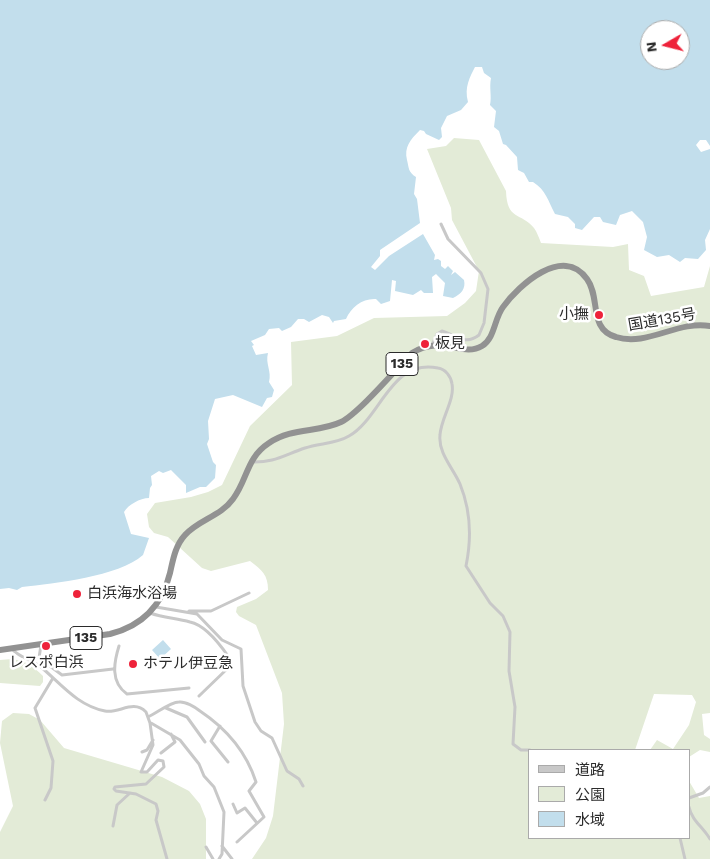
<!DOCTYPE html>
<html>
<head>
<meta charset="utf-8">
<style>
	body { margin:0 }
	#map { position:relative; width:710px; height:859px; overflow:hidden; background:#fff; font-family:"Work Sans","Noto Sans JP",sans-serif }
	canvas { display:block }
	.legend { position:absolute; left:528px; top:749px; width:162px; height:90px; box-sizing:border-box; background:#fff; border:1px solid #aaa; margin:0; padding:6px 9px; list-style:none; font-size:15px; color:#2b2b2b }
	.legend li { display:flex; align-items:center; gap:10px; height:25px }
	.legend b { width:25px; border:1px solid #aaa }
	.north { position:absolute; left:640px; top:20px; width:50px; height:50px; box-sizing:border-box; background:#fff; border:1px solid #aaa; border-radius:50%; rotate:262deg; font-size:14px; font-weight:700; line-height:20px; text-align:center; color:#2b2b2b }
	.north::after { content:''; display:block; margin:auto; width:18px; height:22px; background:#ee223a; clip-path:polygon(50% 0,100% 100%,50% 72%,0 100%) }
</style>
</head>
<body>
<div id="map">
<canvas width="710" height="859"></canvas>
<ul class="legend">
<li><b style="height:6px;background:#c8c8c8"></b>道路</li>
<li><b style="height:14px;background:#e3ebd7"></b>公園</li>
<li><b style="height:14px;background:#c2deec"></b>水域</li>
</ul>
<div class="north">N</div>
</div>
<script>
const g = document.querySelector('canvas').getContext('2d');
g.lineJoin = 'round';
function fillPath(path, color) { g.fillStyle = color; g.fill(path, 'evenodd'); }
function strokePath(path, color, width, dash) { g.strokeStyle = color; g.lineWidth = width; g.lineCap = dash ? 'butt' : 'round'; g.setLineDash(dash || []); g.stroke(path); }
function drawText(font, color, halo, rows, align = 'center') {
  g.font = font + ' "Work Sans","Noto Sans JP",sans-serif'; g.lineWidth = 5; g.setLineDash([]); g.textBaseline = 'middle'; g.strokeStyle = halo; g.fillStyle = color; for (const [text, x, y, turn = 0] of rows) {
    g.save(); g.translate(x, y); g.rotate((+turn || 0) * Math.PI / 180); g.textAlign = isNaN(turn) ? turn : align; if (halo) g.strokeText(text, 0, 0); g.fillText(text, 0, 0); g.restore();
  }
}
fillPath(new Path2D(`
	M 454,138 L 479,140 L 506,191 C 507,221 521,212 534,228 C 537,232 539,238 541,243 L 613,247 L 628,244 L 629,270 L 644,276 L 651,296 L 704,287 L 710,266 L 710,713 L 702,714 L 704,735 L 710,739 L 710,752 L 700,750 L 689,757 L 689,750 L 650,750 L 657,740 L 673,749 L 689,725 L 696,702 L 692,695 L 654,694 L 635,750 L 529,750 L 529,838 L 689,838 L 689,781 L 699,798 L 710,796 L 710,859 L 252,859 L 266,838 L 273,816 L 284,724 L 282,693 L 256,625 L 239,616 L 236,612 L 237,607 L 256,599 L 268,590 C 268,575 262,570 250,561 L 211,571 L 202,568 L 168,537 L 154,533 L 149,527 L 147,514 L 155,503 L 191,497 L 208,492 L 222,485 L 250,426 L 292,385 L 291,342 L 337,336 L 374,318 L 447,316 L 465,303 L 476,291 L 479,271 L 452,220 L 451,208 L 427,149 L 446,146 Z
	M 12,659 C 26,661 33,666 43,676 L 43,682 L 40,686 L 0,683 L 0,660 Z
	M 13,713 L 29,714 L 40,720 L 64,748 L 162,777 L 189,791 L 200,804 L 206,819 L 206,859 L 0,859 L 0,832 L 13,806 L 0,743 L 2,721 Z`), '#e3ebd7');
fillPath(new Path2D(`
	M 0,0 L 710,0 L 710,146 L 706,140 L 700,140 L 696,145 L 701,152 L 710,149 L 710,229 L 705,240 L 706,250 L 698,259 L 685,258 L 680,262 L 669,255 L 657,257 L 644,250 L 647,237 L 643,222 L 632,211 L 620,215 L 616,225 L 603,222 L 600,217 L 594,217 L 582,230 L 575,228 L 575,224 L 568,217 L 555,214 C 548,201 546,190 533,182 L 529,182 L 524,173 L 518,170 L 517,157 L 506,145 L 503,144 L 499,131 L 494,127 L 496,111 L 490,105 C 492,96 489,88 491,78 L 484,73 L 482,67 L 475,67 C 470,77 464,87 468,102 L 461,110 L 447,116 L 441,128 L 442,137 L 439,140 L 426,134 L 424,131 L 420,130 C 410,140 404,147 407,160 C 409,168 408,172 416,177 L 414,194 L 417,199 L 420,223 L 380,250 L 380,256 L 371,267 L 375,270 L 389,256 L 423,234 L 435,255 L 434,260 L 438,259 L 441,261 L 441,266 L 445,269 L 448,266 L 453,271 L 451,275 L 455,272 L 464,280 C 466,289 461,294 453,298 L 443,296 L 445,283 L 436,274 L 432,277 L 433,293 L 424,293 L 421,290 L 413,295 L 395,291 L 396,281 L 392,280 L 390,301 L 381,304 L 376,299 C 363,298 351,307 346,319 L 334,321 L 333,323 L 329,317 L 322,315 L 309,322 L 304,319 L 298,319 L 291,327 L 282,331 L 279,328 L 269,329 L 265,335 L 251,341 L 254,345 L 252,346 L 256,355 L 268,353 C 265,364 272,371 269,382 L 274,390 L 272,397 L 267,398 L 262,407 L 233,395 L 215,399 L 208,421 L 209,439 L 207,444 L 213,462 L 216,465 L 215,478 L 206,487 L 200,487 L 186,493 L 186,485 L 171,470 L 163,473 L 159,471 L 151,476 L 152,485 L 150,488 L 149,498 C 140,498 128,505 124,512 L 131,534 L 149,538 L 143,555 C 118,577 55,583 22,587 L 17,590 L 9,588 L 0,589 ZM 650,30 L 680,30 L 680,60 L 650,60 L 650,47 L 647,47 L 650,41 Z
	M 163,640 L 171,649 L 160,659 L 152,650 Z`), '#c2deec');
strokePath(new Path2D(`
	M 432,345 L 437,334 L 442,331 C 456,335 465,346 479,335 L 484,323 L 488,289 L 481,273 L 448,239 L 441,224
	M 251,462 C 274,463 284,455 305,448 C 319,443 336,444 349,436 C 381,418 391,358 438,368 C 445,369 451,376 452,384 C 455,400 441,418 440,435 C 438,453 453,468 460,484 C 471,511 472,537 466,566 L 490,603 L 503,616 L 510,632 L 509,671 L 515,707 L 513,744 L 521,750 L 530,750
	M 156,607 L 197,614 L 222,640 L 241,649 L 243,686 L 255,722 L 261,731 L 272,738 L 287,771 L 299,779 L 303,786
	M 189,611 L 211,611 L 249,593
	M 150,613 C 164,618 176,618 190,622 C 205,625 219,643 228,656 L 228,668 L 199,696
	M 41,645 L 39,658 L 62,675 L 113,669
	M 119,646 C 114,662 110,682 127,694 L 189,688
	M 12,649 C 20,658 32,660 41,667 C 61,684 78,706 105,711 C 119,714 133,699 146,712 L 150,723 L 153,745 L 141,772 L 147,772 L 158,760 L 163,761 L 164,767 L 146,784 L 115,787 L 114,789 L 116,791 L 136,794 L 156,804 L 158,811 L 156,820 L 167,859
	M 166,708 L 187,717 L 205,742
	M 148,717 C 157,713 170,702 179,702 C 185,701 195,707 200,711 C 227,729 246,751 256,782 L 249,791 L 264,817 L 237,842
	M 151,723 L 180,740 L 199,764 L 204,776 L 214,787 L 224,812 L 222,854 L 219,859
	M 220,726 L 211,741 L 228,762
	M 142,752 L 147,750 L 153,740
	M 161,753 L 175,742 L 171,734
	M 689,798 L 703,793 L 710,787
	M 45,800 L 51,788 L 53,761 L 35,708 L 53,678
	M 233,804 L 237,813 L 245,808 L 257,823
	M 689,807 C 692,821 703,827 710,839
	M 113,826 L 117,805 L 130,793
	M 680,838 L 685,859
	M 222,846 L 232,859
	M 206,847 L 213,859`), '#c8c8c8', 3);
strokePath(new Path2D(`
	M 0,650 L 110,634 C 142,626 162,606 170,573 C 173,560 175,546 185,535 C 198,520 221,516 233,499 C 248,479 246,458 269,443 C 292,427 318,433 341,422 C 359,413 396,369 412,353 C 442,334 462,358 482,346 C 495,338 494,319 503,307 C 519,285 563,245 587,279 C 601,298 588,329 616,337 C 647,347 678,320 710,326`), '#929292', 6);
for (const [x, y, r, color] of [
	[599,315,5,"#ee223a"],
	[425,344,5,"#ee223a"],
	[77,594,5,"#ee223a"],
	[46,646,5,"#ee223a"],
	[133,664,5,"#ee223a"]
]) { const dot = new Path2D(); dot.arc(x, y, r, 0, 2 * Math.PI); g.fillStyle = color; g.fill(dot); strokePath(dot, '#fff', 2); }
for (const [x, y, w] of [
	[402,364,32],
	[86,638,32]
]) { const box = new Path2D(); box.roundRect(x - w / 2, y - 11.5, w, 23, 4); g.fillStyle = '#fff'; g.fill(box); strokePath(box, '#2b2b2b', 1); }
drawText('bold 14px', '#2b2b2b', null, [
	["135",402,364],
	["135",86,638]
]);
drawText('15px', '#2b2b2b', '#fff', [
	["小撫",589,315,"right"],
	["板見",435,344],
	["白浜海水浴場",87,594],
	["レスポ白浜",46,663,"center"],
	["ホテル伊豆急",143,664]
], 'left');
drawText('15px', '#2b2b2b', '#fff', [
	["国道135号",662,320,-10]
]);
</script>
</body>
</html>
